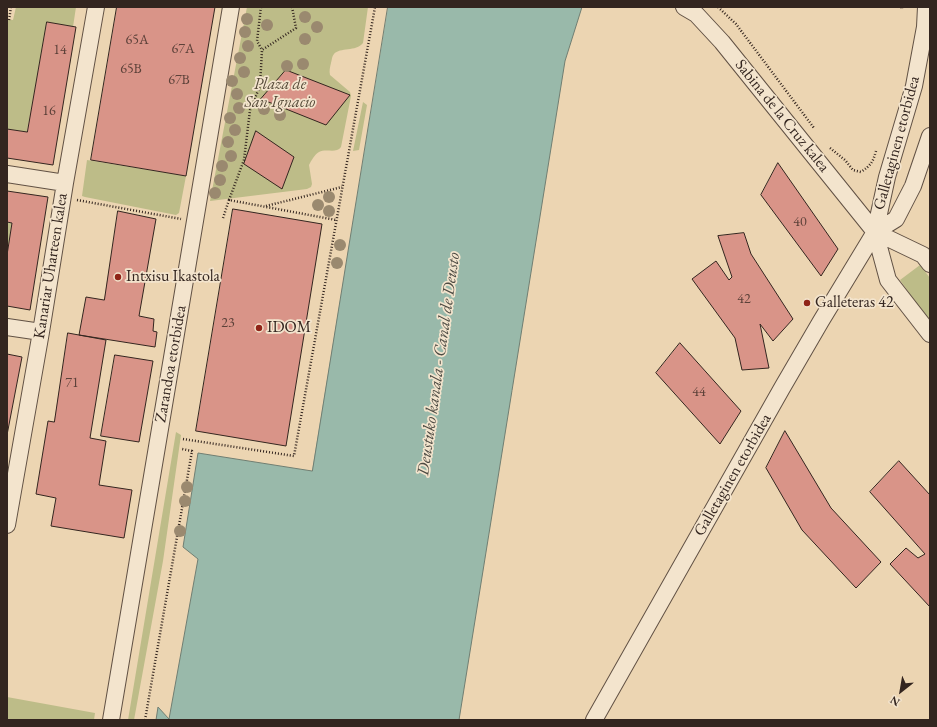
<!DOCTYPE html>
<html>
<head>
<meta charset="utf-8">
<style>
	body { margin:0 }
	#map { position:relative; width:937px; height:727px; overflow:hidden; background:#ecd5b2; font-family:"EB Garamond",serif }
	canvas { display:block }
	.frame { position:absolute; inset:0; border:8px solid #33251f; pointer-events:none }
	.north { position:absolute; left:881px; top:671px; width:40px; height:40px; -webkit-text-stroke:3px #f3e4cd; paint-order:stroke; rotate:211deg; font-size:11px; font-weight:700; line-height:16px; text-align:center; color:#33251f }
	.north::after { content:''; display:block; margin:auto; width:14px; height:18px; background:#33251f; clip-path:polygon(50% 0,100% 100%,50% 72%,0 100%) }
</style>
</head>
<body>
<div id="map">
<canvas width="937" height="727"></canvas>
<div class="frame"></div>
<div class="north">N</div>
</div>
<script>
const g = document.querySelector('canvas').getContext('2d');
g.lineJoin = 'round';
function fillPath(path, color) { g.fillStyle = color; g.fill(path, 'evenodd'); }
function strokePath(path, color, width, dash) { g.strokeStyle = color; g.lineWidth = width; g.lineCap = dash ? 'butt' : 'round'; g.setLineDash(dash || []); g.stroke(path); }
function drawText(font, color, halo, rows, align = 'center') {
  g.font = font + ' "EB Garamond",serif'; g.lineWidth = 3.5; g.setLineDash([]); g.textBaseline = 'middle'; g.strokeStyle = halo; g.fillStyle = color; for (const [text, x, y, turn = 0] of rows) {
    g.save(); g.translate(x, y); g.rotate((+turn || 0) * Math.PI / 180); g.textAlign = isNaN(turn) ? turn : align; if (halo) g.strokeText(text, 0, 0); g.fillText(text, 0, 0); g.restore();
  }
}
fillPath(new Path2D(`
	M 16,7 L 76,7 L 73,27 L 47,22 L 27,132 L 7,129 L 7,19 L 13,20 Z
	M 247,7 L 368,7 L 363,43 C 356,52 340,47 334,54 C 332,56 332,59 331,63 C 330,67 329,71 330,75 L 350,92 L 351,96 L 341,147 C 336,154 326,148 319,152 C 315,154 311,161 309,165 L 312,184 L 311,187 L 307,189 L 210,201 Z
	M 363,102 L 367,105 L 359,150 L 353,151 Z
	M 87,160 L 186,176 L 179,213 L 176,215 L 85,197 L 82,196 Z
	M 7,222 L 12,223 L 7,255 Z
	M 920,265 L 930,278 L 930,323 L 900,280 Z
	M 176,432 L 181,435 L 163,561 L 134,720 L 128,720 Z
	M 7,697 L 95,713 L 94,720 L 7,720 Z`), '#bdbc88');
const water = new Path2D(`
	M 388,7 L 582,7 L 565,61 L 459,720 L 156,720 L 158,707 L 169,719 L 198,559 L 183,547 L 198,453 L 312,471 Z`);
fillPath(water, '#99b9aa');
strokePath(water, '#707e72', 1);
const building = new Path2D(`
	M 117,7 L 215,7 L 186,176 L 91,160 Z
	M 47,22 L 76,27 L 53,165 L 7,158 L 7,129 L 27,132 Z
	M 286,70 L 350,95 L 326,125 L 261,99 Z
	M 256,131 L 294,157 L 282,189 L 244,164 Z
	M 778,163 L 838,249 L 821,276 L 761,195 Z
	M 7,191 L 48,197 L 30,310 L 7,306 L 7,255 L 12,223 L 7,222 Z
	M 233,209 L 322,224 L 286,446 L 196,431 Z
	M 118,211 L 156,219 L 139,316 L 154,319 L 153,331 L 157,332 L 155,347 L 79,335 L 86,297 L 104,300 Z
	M 744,233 L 751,254 L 793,319 L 773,341 L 760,324 L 769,368 L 742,370 L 735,338 L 692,279 L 716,261 L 729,280 L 732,277 L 718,236 Z
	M 68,333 L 106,340 L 90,438 L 106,441 L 99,485 L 132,490 L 124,538 L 51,526 L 56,498 L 36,494 L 48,421 L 54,422 Z
	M 680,343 L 741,411 L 720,444 L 656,373 Z
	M 7,354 L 22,357 L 7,435 Z
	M 115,355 L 153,361 L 139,442 L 101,436 Z
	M 785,431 L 831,508 L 881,562 L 856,588 L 802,530 L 766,468 Z
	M 899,461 L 930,495 L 930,607 L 890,564 L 906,548 L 918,558 L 925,554 L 870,492 Z`);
fillPath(building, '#d99488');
strokePath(building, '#33251f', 1);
const minor = new Path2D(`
	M 684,7 L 696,14 L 722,42 L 875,232 L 888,280 L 930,334
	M 7,174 L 65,183
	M 875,232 L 896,219 L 913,186 L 930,136
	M 875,232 L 923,255 L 930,264
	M 7,327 L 41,332
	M 7,525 L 41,332 L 65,183 L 96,7
	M 111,720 L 231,7
	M 594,720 L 782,388 L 821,321 L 875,232 L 887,177 L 914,86 L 925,27 L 926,7`);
strokePath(minor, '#615144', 18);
strokePath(new Path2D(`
	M 261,7 L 257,41 L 262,50
	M 718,7 L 736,24 L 814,128
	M 901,7 L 902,9 L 902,7
	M 733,8 L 733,7
	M 9,20 L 11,7
	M 830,148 L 845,160 L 853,170 L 861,172 C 871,165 873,162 876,151
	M 77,200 L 181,219
	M 229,200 L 244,160 L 250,110 L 260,86 L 262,50 L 296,28 L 292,7
	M 266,206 L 342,187
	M 223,218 L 229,200 L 336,220
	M 183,439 L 294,456 L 375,7
	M 145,720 L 192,451 L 182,449`), '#33251f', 2.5, [1, 2]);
strokePath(minor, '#f3e4cd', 16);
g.fillStyle = '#9a896f';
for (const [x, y] of [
	[305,17],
	[247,19],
	[267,25],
	[317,27],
	[245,32],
	[305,39],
	[248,46],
	[240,58],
	[303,64],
	[287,66],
	[244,72],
	[232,81],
	[237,94],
	[239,108],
	[264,109],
	[280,115],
	[230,118],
	[235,130],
	[228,142],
	[231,156],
	[222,166],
	[220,180],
	[215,193],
	[329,197],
	[318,205],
	[329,211],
	[340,245],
	[337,263],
	[187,487],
	[185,501],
	[180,531]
]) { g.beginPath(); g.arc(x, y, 6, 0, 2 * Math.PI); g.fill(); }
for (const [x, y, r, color] of [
	[118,277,4,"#8f2418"],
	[807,303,4,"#8f2418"],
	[259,328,4,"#8f2418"]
]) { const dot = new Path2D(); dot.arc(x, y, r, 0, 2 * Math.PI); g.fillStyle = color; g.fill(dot); strokePath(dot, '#f3e4cd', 1.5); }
drawText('14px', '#5c4139', null, [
	["65A",137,40],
	["67A",183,49],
	["14",60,50],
	["65B",131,69],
	["67B",179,80],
	["16",49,111],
	["40",800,222],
	["42",744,299],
	["23",228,323],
	["71",72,383],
	["44",699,392]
]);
drawText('italic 16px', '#564b39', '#f3e4cd', [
	["Plaza de",280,85],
	["San Ignacio",280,103]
]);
drawText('16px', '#33251f', '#f3e4cd', [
	["Sabina de la Cruz kalea",782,116,51],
	["Galletaginen etorbidea",897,143,-75],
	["Kanariar Uharteen kalea",51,266,-81],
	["Zarandoa etorbidea",171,364,-80],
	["Galletaginen etorbidea",733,475,-60]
]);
drawText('16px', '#33251f', '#f3e4cd', [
	["Intxisu Ikastola",126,277],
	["Galleteras 42",815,303],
	["IDOM",267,328]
], 'left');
drawText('italic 17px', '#4c4a42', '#f3e4cd', [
	["Deustuko kanala - Canal de Deusto",439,364,-82]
]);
</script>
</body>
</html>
